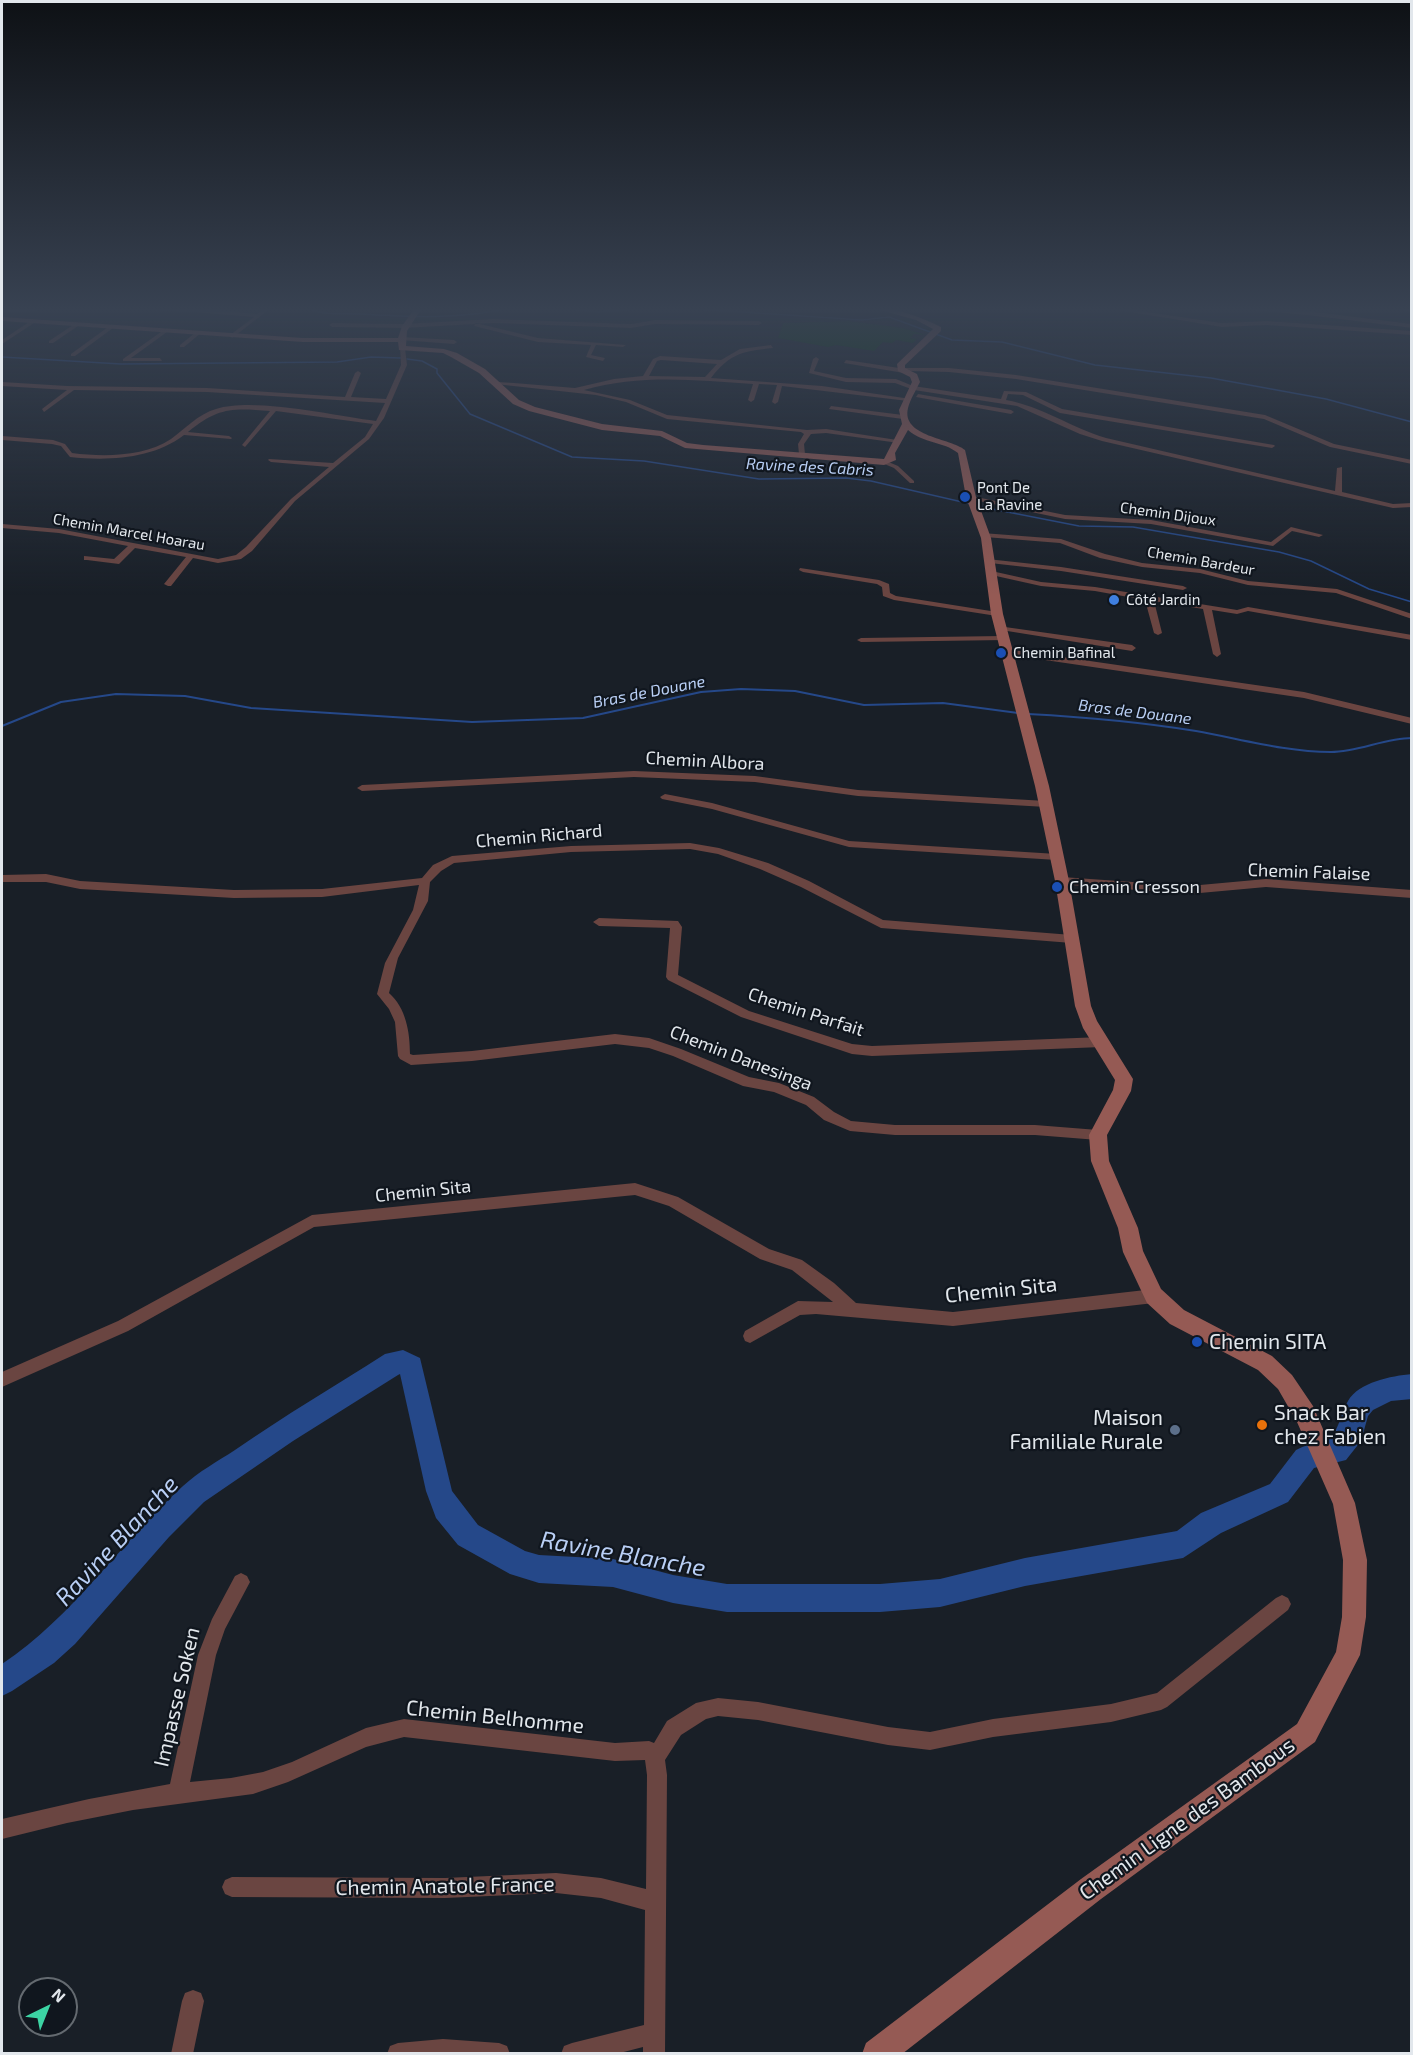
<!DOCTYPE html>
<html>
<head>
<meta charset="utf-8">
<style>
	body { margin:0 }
	#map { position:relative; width:1413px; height:2055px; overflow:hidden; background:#191f27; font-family:"Exo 2",sans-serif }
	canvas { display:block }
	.frame { position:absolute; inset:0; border:3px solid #e2e7ec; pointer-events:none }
	.north { position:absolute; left:18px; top:1977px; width:60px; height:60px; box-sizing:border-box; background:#10161e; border:2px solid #646a70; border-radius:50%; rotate:43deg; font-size:16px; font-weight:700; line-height:24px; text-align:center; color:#e2e7ec }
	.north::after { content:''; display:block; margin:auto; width:21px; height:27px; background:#3cd4a4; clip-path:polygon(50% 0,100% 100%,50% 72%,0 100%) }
</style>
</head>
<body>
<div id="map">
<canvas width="1413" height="2055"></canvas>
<div class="frame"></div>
<div class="north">N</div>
</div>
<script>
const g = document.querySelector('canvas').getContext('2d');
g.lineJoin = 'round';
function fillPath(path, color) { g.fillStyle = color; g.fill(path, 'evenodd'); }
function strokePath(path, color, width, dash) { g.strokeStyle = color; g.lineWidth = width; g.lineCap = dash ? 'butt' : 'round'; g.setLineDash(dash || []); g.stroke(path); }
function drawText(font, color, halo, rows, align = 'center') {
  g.font = font + ' "Exo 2",sans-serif'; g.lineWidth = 4.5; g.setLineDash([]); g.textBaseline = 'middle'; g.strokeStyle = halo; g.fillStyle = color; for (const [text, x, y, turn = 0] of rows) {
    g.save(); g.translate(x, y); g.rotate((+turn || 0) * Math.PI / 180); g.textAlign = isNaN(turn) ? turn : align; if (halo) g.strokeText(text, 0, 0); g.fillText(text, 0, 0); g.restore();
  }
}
fillPath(new Path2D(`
	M 848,321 L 903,328 L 926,335 L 914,334 L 910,338 L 917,339 L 913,343 L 896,340 L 892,343 L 883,342 L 874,351 L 836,345 L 828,347 L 778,338 L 783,323 Z`), '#023b09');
strokePath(new Path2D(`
	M 308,308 C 324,316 341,313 358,314 C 409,317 458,320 509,308
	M 566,308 L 598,312 L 650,308
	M 683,308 L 862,320 L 889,317 L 952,340 L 1002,342 L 1095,365 L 1211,378 L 1326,399 L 1412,422
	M 2,357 L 121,364 L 337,362 L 371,357 L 401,358
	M 407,359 L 422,361 L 437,369 L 437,373 L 470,414 L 572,457 L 644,461 L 759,479 L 846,478 L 871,481 L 971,504
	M 977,506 L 1079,526 L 1133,527 L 1279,552 L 1311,561 L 1369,589 L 1412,602`), '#254889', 1.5);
strokePath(new Path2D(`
	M 1028,714 C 1084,717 1140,722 1196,731 C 1241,739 1286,752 1331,752 C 1359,752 1384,738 1412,738
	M 2,726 L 61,702 L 116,694 L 185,696 L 251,708 L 472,722 L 583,718 L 701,692 L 741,689 L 795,691 L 864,705 L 943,703 L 1018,713`), '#254889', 2);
fillPath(new Path2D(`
	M 403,1350 L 420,1358 L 452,1491 L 478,1525 L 525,1551 L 539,1555 L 613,1559 L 673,1575 L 727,1584 L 880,1584 L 940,1579 L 1025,1558 L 1177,1531 L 1201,1513 L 1270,1484 L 1296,1450 L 1317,1440 L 1330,1439 C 1341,1425 1340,1414 1348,1401 C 1359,1382 1391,1376 1412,1374 L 1412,1399 L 1391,1401 L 1373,1410 L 1368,1416 L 1361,1441 L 1346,1460 L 1314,1468 L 1288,1502 L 1221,1533 L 1183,1558 L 1025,1586 L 940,1607 L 880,1612 L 727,1612 L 673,1603 L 613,1587 L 539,1583 L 510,1574 L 458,1545 L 436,1518 L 426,1491 L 400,1374 L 398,1375 L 293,1441 L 204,1502 L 169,1537 L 75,1644 L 54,1663 L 12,1691 L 2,1696 L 2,1664 C 74,1616 119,1544 183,1486 C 198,1472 218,1461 235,1450 C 284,1416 335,1386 385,1354 Z`), '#254889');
fillPath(new Path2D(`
	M 39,308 L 37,311 L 2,312 L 2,309 Z
	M 44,308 L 86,308 L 84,310 Z
	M 110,308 L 194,308 L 257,314 L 265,308 L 271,308 L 232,338 L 230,335 L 254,317 L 194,312 Z
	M 834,308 L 878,308 L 876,310 Z
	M 1105,308 L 1119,308 L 1222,323 L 1267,321 L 1412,331 L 1412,335 L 1267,325 L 1222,327 Z
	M 1233,308 L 1307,311 L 1412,324 L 1412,328 L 1307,315 Z
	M 493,319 L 631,324 L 655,320 L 759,321 L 762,323 L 759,325 L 655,324 L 631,328 L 493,323 L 404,328 L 332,327 L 329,325 L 332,323 L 403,324 Z
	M 29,322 L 34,323 L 2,344 L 2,340 Z
	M 476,323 L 538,338 L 626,345 L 623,347 L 596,345 L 591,355 L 605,358 L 603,361 L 586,357 L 591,345 L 538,342 L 474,326 Z
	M 73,325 L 78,326 L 53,343 L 49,343 L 49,341 Z
	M 108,327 L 113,328 L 75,356 L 71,356 L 71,354 Z
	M 165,329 L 167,332 L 131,358 L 160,358 L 162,361 L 123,361 L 123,359 Z
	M 196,332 L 201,333 L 184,347 L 180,347 L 180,345 Z
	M 402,337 L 454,340 L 457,342 L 454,344 L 400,340 Z
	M 771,345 L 773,348 C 744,351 730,353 711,378 L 822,386 L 911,399 L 908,401 L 782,386 L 778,402 L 775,404 L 772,402 L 777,385 L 759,384 L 754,400 L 751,402 L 748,400 L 753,384 C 695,380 639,374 584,390 L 630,400 L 667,415 L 807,430 L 826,429 L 897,440 L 899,441 L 899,443 L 826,433 L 811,434 L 804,444 L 805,454 L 802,456 L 799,454 L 798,444 L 804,434 L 801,432 L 667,419 L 626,402 L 596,395 L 495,384 L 498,382 L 514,383 L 575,388 L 614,379 L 643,376 L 653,359 L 660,356 L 721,360 L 740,349 ZM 661,360 L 717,364 L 705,377 L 649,376 L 657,361 Z
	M 400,347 L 405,348 L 407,365 L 384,418 L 369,439 L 295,501 L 252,551 L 241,559 L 218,563 L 193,558 L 171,586 L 168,586 L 164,584 L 186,557 L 135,548 L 119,564 L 87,560 L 84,560 L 84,556 L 114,559 L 128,546 L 59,533 L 2,528 L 2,524 L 59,529 L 218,559 L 236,555 L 246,547 L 291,499 L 329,467 L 271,462 L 268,460 L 269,459 L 333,463 L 365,437 L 373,424 L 276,411 L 245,447 L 242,445 L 270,411 C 233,408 218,407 188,432 L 229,436 L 232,438 L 231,439 L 184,435 C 153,459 108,461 70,457 L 61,446 L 52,444 L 2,440 L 2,436 L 53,440 L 65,444 L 72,453 C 103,457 144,457 171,439 C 185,429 198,414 216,409 C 255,397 334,416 376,421 L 385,403 L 207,392 L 74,390 L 44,412 L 42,409 L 67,390 L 2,386 L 2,382 L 67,386 L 207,388 L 345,397 L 355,373 L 358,371 L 361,373 L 351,397 L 386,399 L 401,365 Z
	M 816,357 L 819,359 L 814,371 L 846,378 L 896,379 L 913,386 L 1001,399 L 1004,391 L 1026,392 L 1062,409 L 1274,445 L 1275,446 L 1272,448 L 1060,413 L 1023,395 L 1008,394 L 1006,400 C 1041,406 1072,428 1106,438 L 1335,491 L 1337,468 L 1342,467 L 1342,492 L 1393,504 L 1412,503 L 1412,507 L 1393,508 L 1102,441 L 1080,434 L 1017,406 L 914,390 L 895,383 L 846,382 L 809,373 L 813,359 Z
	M 846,360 L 899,368 L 949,368 L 1016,375 L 1265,415 L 1334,444 L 1412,460 L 1412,464 L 1330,447 L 1264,419 L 1016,379 L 949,372 L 907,371 L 904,373 L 844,363 Z
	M 918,394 L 1011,410 L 1014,412 L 1011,414 L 916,397 Z
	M 831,406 L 903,415 L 906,417 L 903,419 L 829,409 Z
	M 884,460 L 898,466 L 914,481 L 914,483 L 910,483 L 894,468 L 882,463 L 881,462 Z
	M 971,496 L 1065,515 L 1151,520 L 1271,542 L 1291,527 L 1323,535 L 1319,537 L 1292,531 L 1273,546 L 1151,524 L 1065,519 L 969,499 L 968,498 Z
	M 982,533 L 1061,539 L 1105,554 L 1142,563 L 1200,569 L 1248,581 L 1337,589 L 1412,614 L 1412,619 L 1336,593 L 1248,585 L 1200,573 L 1142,567 L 1100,558 L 1060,543 L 985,537 L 981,535 Z
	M 987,559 L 1061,567 L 1183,586 L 1187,588 L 1183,590 L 1061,571 L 990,563 L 986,561 Z
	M 800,568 L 879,580 L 889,584 L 890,593 L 896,596 L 997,612 L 1001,614 L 997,616 L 894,600 L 883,596 L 882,587 L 877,584 L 803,572 L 799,570 Z
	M 987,570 L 1041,582 L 1095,587 L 1237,610 L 1248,607 L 1412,635 L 1412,640 L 1248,611 L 1237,614 L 1212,610 L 1221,654 L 1217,657 L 1213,654 L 1203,609 L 1154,601 L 1162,633 L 1158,635 L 1154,633 L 1145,600 L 1095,591 L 1041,586 L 987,574 Z
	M 998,626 L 1132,645 L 1136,648 L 1132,651 L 1001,630 L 997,628 Z
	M 1003,636 L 1007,638 L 1006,640 L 861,642 L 857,640 L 861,638 Z
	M 1007,649 L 1304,692 L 1412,718 L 1412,724 L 1304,698 L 1004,654 L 1004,650 Z
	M 634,771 L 755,776 L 858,790 L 1046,801 L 1051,804 L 1046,807 L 858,796 L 755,782 L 634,777 L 362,791 L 357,788 L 362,785 Z
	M 665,794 L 712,803 L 849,841 L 1057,854 L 1062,857 L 1057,860 L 849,847 L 712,809 L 662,799 L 660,797 Z
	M 690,843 L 719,848 L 768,863 L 809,881 L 883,920 L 1072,935 L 1078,939 L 1072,943 L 881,928 L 801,887 L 760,869 L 718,854 L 690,849 L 571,852 L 454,863 L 441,871 L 430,882 L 428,901 L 398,958 L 389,993 C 406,1008 410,1032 410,1054 L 413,1055 L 472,1051 L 615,1034 L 649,1038 L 681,1049 L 749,1077 L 779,1083 L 814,1097 L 834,1112 L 851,1121 L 895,1125 L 1035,1125 L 1098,1130 L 1103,1131 L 1105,1135 L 1103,1139 L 1098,1140 L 1035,1135 L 895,1135 L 850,1131 L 824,1120 L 806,1105 L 774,1092 L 743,1086 L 673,1056 L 649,1048 L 615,1044 L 472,1061 L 411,1065 L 400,1059 L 398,1056 L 395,1022 L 389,1009 L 377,994 L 385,963 L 413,910 L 419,885 L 322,897 L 234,898 L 80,889 L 46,882 L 2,882 L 2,875 L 46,874 L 80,881 L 234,890 L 322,889 L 422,878 L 433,865 L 452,856 L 571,846 Z
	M 1062,877 L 1189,886 L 1266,879 L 1412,890 L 1412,898 L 1266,887 L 1189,894 L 1058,884 L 1057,881 Z
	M 599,918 L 678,921 L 682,927 L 678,975 L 749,1011 L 852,1044 L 872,1046 L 1102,1037 L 1106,1039 L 1108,1042 L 1106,1045 L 1102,1047 L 872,1056 L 852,1054 L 741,1017 L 668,980 L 666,977 L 670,928 L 599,926 L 593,922 Z
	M 635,1183 L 678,1197 L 769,1249 L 802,1260 L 834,1283 L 856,1303 L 953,1312 L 1154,1289 L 1159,1291 L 1161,1296 L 1159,1301 L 1154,1303 L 953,1326 L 816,1314 L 800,1315 L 750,1343 L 745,1341 L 743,1336 L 745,1331 L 798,1301 L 833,1302 L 792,1270 L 760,1259 L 669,1206 L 635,1195 L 314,1227 L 128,1331 L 2,1387 L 2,1372 L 118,1321 L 312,1215 Z
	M 241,1573 L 247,1576 L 250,1582 L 225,1629 L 216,1655 L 190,1782 L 231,1778 L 263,1772 L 292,1762 L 366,1728 L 404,1719 L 615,1743 L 649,1741 L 654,1743 L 667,1721 L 696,1703 L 718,1698 L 758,1702 L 888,1727 L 930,1732 L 993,1719 L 1111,1704 L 1157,1693 L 1276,1598 L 1282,1595 L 1288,1598 L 1291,1604 L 1288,1610 L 1167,1707 L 1161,1710 L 1111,1722 L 993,1737 L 930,1750 L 888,1745 L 758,1720 L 718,1716 L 706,1719 L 681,1735 L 665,1760 L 667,1775 L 665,2054 L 643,2054 L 643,2047 L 616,2054 L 561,2054 L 564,2046 L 572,2043 L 644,2025 L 645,1910 L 601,1898 L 556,1893 L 445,1898 L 232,1897 L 225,1894 L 222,1887 L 225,1880 L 232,1877 L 445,1878 L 556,1873 L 601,1878 L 646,1889 L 647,1775 L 645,1760 L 615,1761 L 404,1737 L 366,1747 L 288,1782 L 253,1794 L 133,1810 L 67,1823 L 2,1839 L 2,1819 L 89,1799 L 170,1784 L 198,1655 L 212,1619 L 235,1576 Z
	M 193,1990 L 201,1993 L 204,2001 L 193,2054 L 171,2054 L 182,2001 L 185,1993 Z
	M 443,2039 L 499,2043 L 507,2046 L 510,2054 L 387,2054 L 390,2046 L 398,2043 Z`), '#6a4541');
fillPath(new Path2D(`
	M 415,308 L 422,308 L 407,331 L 406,346 L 444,349 L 457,353 L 485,369 L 519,400 L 535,407 L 602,424 L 662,431 L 687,443 L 703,445 L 884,459 L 902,424 L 899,410 L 912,382 L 910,377 L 898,371 L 897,364 L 933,329 L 916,320 L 873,308 C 897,308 919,316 941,327 L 941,331 L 905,365 L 905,368 L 917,374 L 920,382 C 916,390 910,400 908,408 C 901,437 951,438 965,450 L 976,497 L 991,538 L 1003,614 L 1049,786 L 1069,881 L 1091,1006 L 1097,1021 L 1133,1079 L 1131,1091 L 1107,1135 L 1109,1161 L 1138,1228 L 1143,1251 L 1161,1289 L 1184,1310 L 1272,1356 L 1292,1375 L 1313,1406 L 1355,1503 L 1367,1560 L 1366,1617 L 1360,1655 L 1315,1742 L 1101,1899 L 902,2054 L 862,2054 L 866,2043 L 1081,1879 L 1297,1724 L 1336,1652 L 1342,1617 L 1343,1560 L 1333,1504 L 1297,1422 L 1278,1389 L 1258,1370 L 1170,1324 L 1147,1303 L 1123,1252 L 1118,1228 L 1091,1161 L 1089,1135 L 1113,1090 L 1115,1080 L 1083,1028 L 1075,1006 L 1055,881 L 1035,786 L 991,614 L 981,538 L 966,497 L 958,453 C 943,441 924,444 908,430 L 895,453 L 896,460 L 884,465 L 685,448 L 660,436 L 602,430 L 529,411 L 513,404 L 479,373 L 451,357 L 443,353 L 399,350 L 398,342 L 303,342 L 2,321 L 2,317 L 303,338 L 398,338 L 402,326 Z
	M 1392,308 L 1412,308 L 1412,312 Z`), '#955a54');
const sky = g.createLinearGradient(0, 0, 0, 596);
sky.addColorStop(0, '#0e1115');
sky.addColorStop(0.52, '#384252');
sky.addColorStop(1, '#38425200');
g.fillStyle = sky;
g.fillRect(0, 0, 1413, 596);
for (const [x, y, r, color] of [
	[965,497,6,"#1a4fb4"],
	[1114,600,6,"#3f7fe0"],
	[1001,653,6,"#1a4fb4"],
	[1057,887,6,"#1a4fb4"],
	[1197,1342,6,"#1a4fb4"],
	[1262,1425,6,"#e8710a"],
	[1175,1430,6,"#5c6f8a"]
]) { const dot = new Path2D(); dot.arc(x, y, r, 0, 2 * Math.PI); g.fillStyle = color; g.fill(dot); strokePath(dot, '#10161e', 2); }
drawText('15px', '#e2e7ec', '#10161e', [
	["Pont De",977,488],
	["La Ravine",977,505],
	["Côté Jardin",1126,600],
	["Chemin Bafinal",1013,653]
], 'left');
drawText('15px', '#e2e7ec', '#10161e', [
	["Chemin Dijoux",1168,514,8],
	["Chemin Marcel Hoarau",129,532,10],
	["Chemin Bardeur",1201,561,10]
]);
drawText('italic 16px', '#b9cff5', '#10161e', [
	["Ravine des Cabris",810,467,3],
	["Bras de Douane",649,692,-11],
	["Bras de Douane",1135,712,7]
]);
drawText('18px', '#e2e7ec', '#10161e', [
	["Chemin Albora",705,761,3],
	["Chemin Richard",539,836,-5],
	["Chemin Falaise",1309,872,2],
	["Chemin Parfait",806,1012,18],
	["Chemin Danesinga",741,1058,21],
	["Chemin Sita",423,1191,-6]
]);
drawText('18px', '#e2e7ec', '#10161e', [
	["Chemin Cresson",1069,887]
], 'left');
drawText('21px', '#e2e7ec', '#10161e', [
	["Chemin Sita",1001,1290,-6],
	["Impasse Soken",177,1697,-77],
	["Chemin Belhomme",495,1717,6],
	["Chemin Ligne des Bambous",1187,1819,-36],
	["Chemin Anatole France",445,1886,-1]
]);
drawText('21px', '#e2e7ec', '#10161e', [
	["Chemin SITA",1209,1342],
	["Snack Bar",1274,1413],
	["chez Fabien",1274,1437],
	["Maison",1163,1418,"right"],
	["Familiale Rurale",1163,1442,"right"]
], 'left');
drawText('italic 24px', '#b9cff5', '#10161e', [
	["Ravine Blanche",117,1541,-47],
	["Ravine Blanche",623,1554,10]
]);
</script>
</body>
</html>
